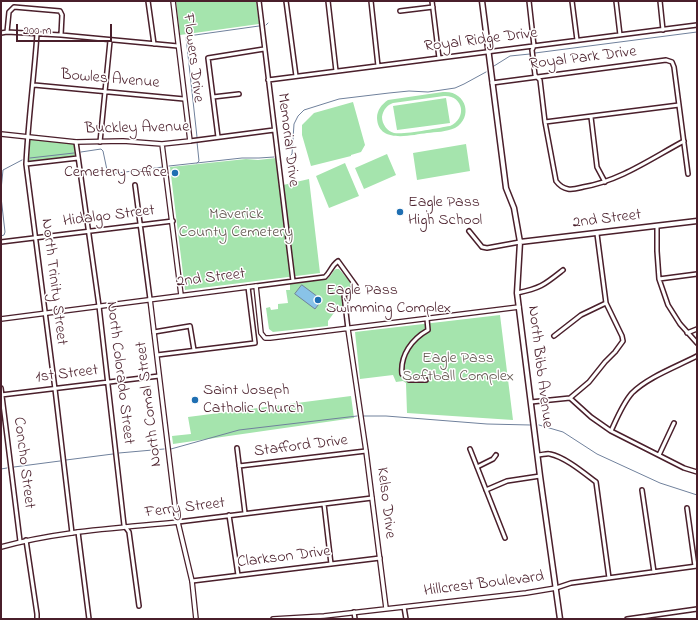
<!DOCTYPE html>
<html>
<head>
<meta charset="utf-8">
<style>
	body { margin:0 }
	#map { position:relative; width:698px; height:620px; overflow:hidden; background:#fff; font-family:"Indie Flower",sans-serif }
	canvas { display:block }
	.frame { position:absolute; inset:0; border:2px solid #4a1f2b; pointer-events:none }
	.scale { position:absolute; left:16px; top:24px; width:96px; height:18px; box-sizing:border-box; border:2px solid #4a1f2b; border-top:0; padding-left:5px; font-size:12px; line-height:14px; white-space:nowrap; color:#4a1f2b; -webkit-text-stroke:3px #fff; paint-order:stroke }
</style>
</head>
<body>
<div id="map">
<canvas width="698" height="620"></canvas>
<div class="frame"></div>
<div class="scale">200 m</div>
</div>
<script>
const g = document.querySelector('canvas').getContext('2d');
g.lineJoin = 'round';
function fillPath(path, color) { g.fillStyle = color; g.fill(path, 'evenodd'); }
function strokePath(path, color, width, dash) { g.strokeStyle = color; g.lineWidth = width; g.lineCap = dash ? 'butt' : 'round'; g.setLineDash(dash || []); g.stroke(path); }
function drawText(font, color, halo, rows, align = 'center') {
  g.font = font + ' "Indie Flower",sans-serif'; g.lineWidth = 3; g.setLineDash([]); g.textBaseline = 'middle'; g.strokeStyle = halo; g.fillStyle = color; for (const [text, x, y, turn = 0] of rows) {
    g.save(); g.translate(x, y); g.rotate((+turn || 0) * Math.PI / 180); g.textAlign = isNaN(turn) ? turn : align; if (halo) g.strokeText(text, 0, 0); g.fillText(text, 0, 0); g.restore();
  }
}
fillPath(new Path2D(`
	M 176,1 L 256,1 L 259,24 L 180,35 Z
	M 443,92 C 466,90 474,117 455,128 C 446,132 436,132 427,133 C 411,135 378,144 377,118 C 377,110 382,104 388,100 ZM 444,96 C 463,95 468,118 450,126 C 438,128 404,135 394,133 C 387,131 382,124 382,117 C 383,110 387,105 393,103 Z
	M 446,98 L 450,123 L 397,130 L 393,106 Z
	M 353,102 L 365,145 L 361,152 L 351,155 L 351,156 L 311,166 L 302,135 L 302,125 L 314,113 Z
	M 30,139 L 74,143 L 75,156 L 30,162 L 29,161 Z
	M 466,144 L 470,171 L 417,180 L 413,153 Z
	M 387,154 L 396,175 L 364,189 L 355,168 Z
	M 276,158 L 279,186 L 309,179 L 320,273 L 185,290 L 170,167 L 246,159 L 258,160 Z
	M 345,163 L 359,196 L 329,208 L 316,176 Z
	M 336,269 L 339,269 L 351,283 L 351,286 L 342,294 L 344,307 L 339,306 L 328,321 L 328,326 L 273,332 L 269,329 L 266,308 L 270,307 L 271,310 L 278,309 L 278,304 L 288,303 L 286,290 L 290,290 L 290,284 L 327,279 C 332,276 332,271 336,269 Z
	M 500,315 L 513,420 L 407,413 L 406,383 L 403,381 L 396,382 L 393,375 L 360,379 L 355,332 Z
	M 351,396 L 354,418 L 173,444 L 172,436 L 191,434 L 188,417 Z`), '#a5e4ad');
const water = new Path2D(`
	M 302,285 L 322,300 L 315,309 L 295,294 Z`);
fillPath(water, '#89c3e8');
strokePath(water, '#70819c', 1);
strokePath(new Path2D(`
	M 266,25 L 268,23
	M 535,53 L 697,32
	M 494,66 L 510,56 L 530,54
	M 197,137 L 186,37 L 188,36 L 259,26
	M 197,142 L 199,161 L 197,163
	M 81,152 L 101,149 L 103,151 L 107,170 L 110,174 L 163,167
	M 291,155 L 292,154 L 294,124 L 298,116 L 304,110 L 339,99 L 389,93 L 409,91 L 428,92 L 455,88 L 464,84 L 486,72
	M 30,158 L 74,153
	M 169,166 L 242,158 L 259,158 L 274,157
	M 1,190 L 3,170 L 22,160
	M 1,197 L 5,232 L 4,235 L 1,236
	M 363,416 L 386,416 L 487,424 L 530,425
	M 539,425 L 563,432 L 597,454 L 660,483 L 697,495
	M 171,449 L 239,430 L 357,416
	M 119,453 L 164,449
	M 66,460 L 113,454
	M 14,467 L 60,461
	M 1,469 L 7,468`), '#70819c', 1);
const minor = new Path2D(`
	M 148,1 L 154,44
	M 259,1 L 293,281
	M 286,1 L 296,76
	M 328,1 L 336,71
	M 371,1 L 378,66
	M 432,1 L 439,58
	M 529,1 L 534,46 L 532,50 L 535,75 L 540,80 L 545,122 L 556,181 C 559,185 562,188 568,189 C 573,190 579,188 583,187 C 620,181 652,158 684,141
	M 572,1 L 577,40
	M 616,1 L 620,35
	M 660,1 L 663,30
	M 400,11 L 433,7
	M 7,32 L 9,12 L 14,7 L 60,11 L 62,15 L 61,35
	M 1,33 L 7,32 L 61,35 L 178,46
	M 37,34 C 34,78 28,121 26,164 L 55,389 L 72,533
	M 268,80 L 697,25
	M 492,83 L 666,60 L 672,62 L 674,67 L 688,174
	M 34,85 L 184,99
	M 213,97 L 239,94
	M 591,117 L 597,167 L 605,182
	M 545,122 L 679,105
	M 218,137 L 208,58 L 264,49
	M 190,141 L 274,130
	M 76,142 L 99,306 L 124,525 L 129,532 L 139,606
	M 100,142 L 110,41
	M 26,164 L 78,158
	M 135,185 L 150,299
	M 657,226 L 657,251 L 659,279 L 668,305 L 680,324 L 697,343
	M 469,231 L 482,247 L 487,248 L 520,242
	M 1,242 L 173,221
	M 659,279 L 697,274
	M 256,286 L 325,277 C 330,273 331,266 338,261 L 356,286 L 344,295 L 348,329
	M 517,293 C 541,288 544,285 563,270
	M 154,332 L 190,326 L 194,350
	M 687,333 L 697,329
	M 554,336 L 581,315 L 606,303
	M 157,355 L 255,343 L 248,287
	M 426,380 L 409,380 L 402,374 C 400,355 412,339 428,330 L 427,319
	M 1,388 L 20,541
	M 1,395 L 159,376
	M 570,398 L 589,382 L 605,362 L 615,352 L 623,341 L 622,336 L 606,303 L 597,234
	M 531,402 L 570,398 L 591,417 L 611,431 L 684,468 L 697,472
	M 611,431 C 617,418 623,403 632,393 C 648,377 676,367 697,356
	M 237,448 L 245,513
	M 470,449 L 505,538
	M 538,455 C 542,455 547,453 550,454 C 565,457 584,473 596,482 L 609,578
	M 659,455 L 674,423
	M 239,466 L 366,451
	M 477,467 L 493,459 L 496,455
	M 486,490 L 507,481 L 540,476
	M 642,490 L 654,572
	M 324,504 L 331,564
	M 687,508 L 695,566
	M 229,515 L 238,575
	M 178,522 L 372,498
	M 78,532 L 89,619
	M 26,540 L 37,614 L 37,619
	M 192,581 L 380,558
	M 556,588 L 571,583 L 697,566
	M 404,607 L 406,619
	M 354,612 L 355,619
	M 627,619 L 697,609`);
const tertiary = new Path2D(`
	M 1,134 L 76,142 L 123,141 L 162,144 L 190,141 L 173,1
	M 162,144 L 181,295
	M 150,299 L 176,514 L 192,581 L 196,619
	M 1,319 L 256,286 L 261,333 L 265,338 L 270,338 L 519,307
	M 348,329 L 366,451 L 386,608
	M 1,547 C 58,531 119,528 178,522
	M 273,619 L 324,616 L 526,593 L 556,588`);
const secondary = new Path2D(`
	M 482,1 L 506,188 L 514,208 L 520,242 L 517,293 L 540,476 L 560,619
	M 520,242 L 697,221`);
strokePath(minor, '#4a1f2b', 6);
strokePath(tertiary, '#4a1f2b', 6);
strokePath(secondary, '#4a1f2b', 7);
strokePath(minor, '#fff', 3);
strokePath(tertiary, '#fff', 3.5);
strokePath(secondary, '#fff', 4);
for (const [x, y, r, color] of [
	[175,173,4,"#1f6fb2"],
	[400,212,4,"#1f6fb2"],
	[318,300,4,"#1f6fb2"],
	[195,400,4,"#1f6fb2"]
]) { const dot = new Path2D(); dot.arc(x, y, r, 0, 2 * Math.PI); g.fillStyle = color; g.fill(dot); strokePath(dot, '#fff', 1.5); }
drawText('16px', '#4a1f2b', '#fff', [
	["Royal Ridge Drive",481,41,-7],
	["Flowers Drive",192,58,83],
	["Royal Park Drive",583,59,-7],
	["Bowles Avenue",110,80,5],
	["Buckley Avenue",137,129,-1],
	["Memorial Drive",287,140,83],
	["Hidalgo Street",109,217,-7],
	["2nd Street",607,220,-7],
	["2nd Street",211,279,-7],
	["North Trinity Street",53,282,83],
	["North Bibb Avenue",539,367,83],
	["North Colorado Street",119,373,83],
	["1st Street",67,375,-7],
	["North Comal Street",150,404,-97],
	["Stafford Drive",301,447,-7],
	["Concho Street",23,463,83],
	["Kelso Drive",385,503,83],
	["Ferry Street",185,509,-7],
	["Clarkson Drive",284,558,-7],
	["Hillcrest Boulevard",484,585,-7]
]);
drawText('16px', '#4a1f2b', '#fff', [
	["Cemetery Office",167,173,"right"],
	["Eagle Pass",408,203],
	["High School",408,221],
	["Eagle Pass",326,291],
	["Swimming Complex",326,309],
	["Saint Joseph",203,391],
	["Catholic Church",203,409]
], 'left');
drawText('16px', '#655a52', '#fff', [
	["Maverick",236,215],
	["County Cemetery",236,233],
	["Eagle Pass",458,359],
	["Softball Complex",458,377]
]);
</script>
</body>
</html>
